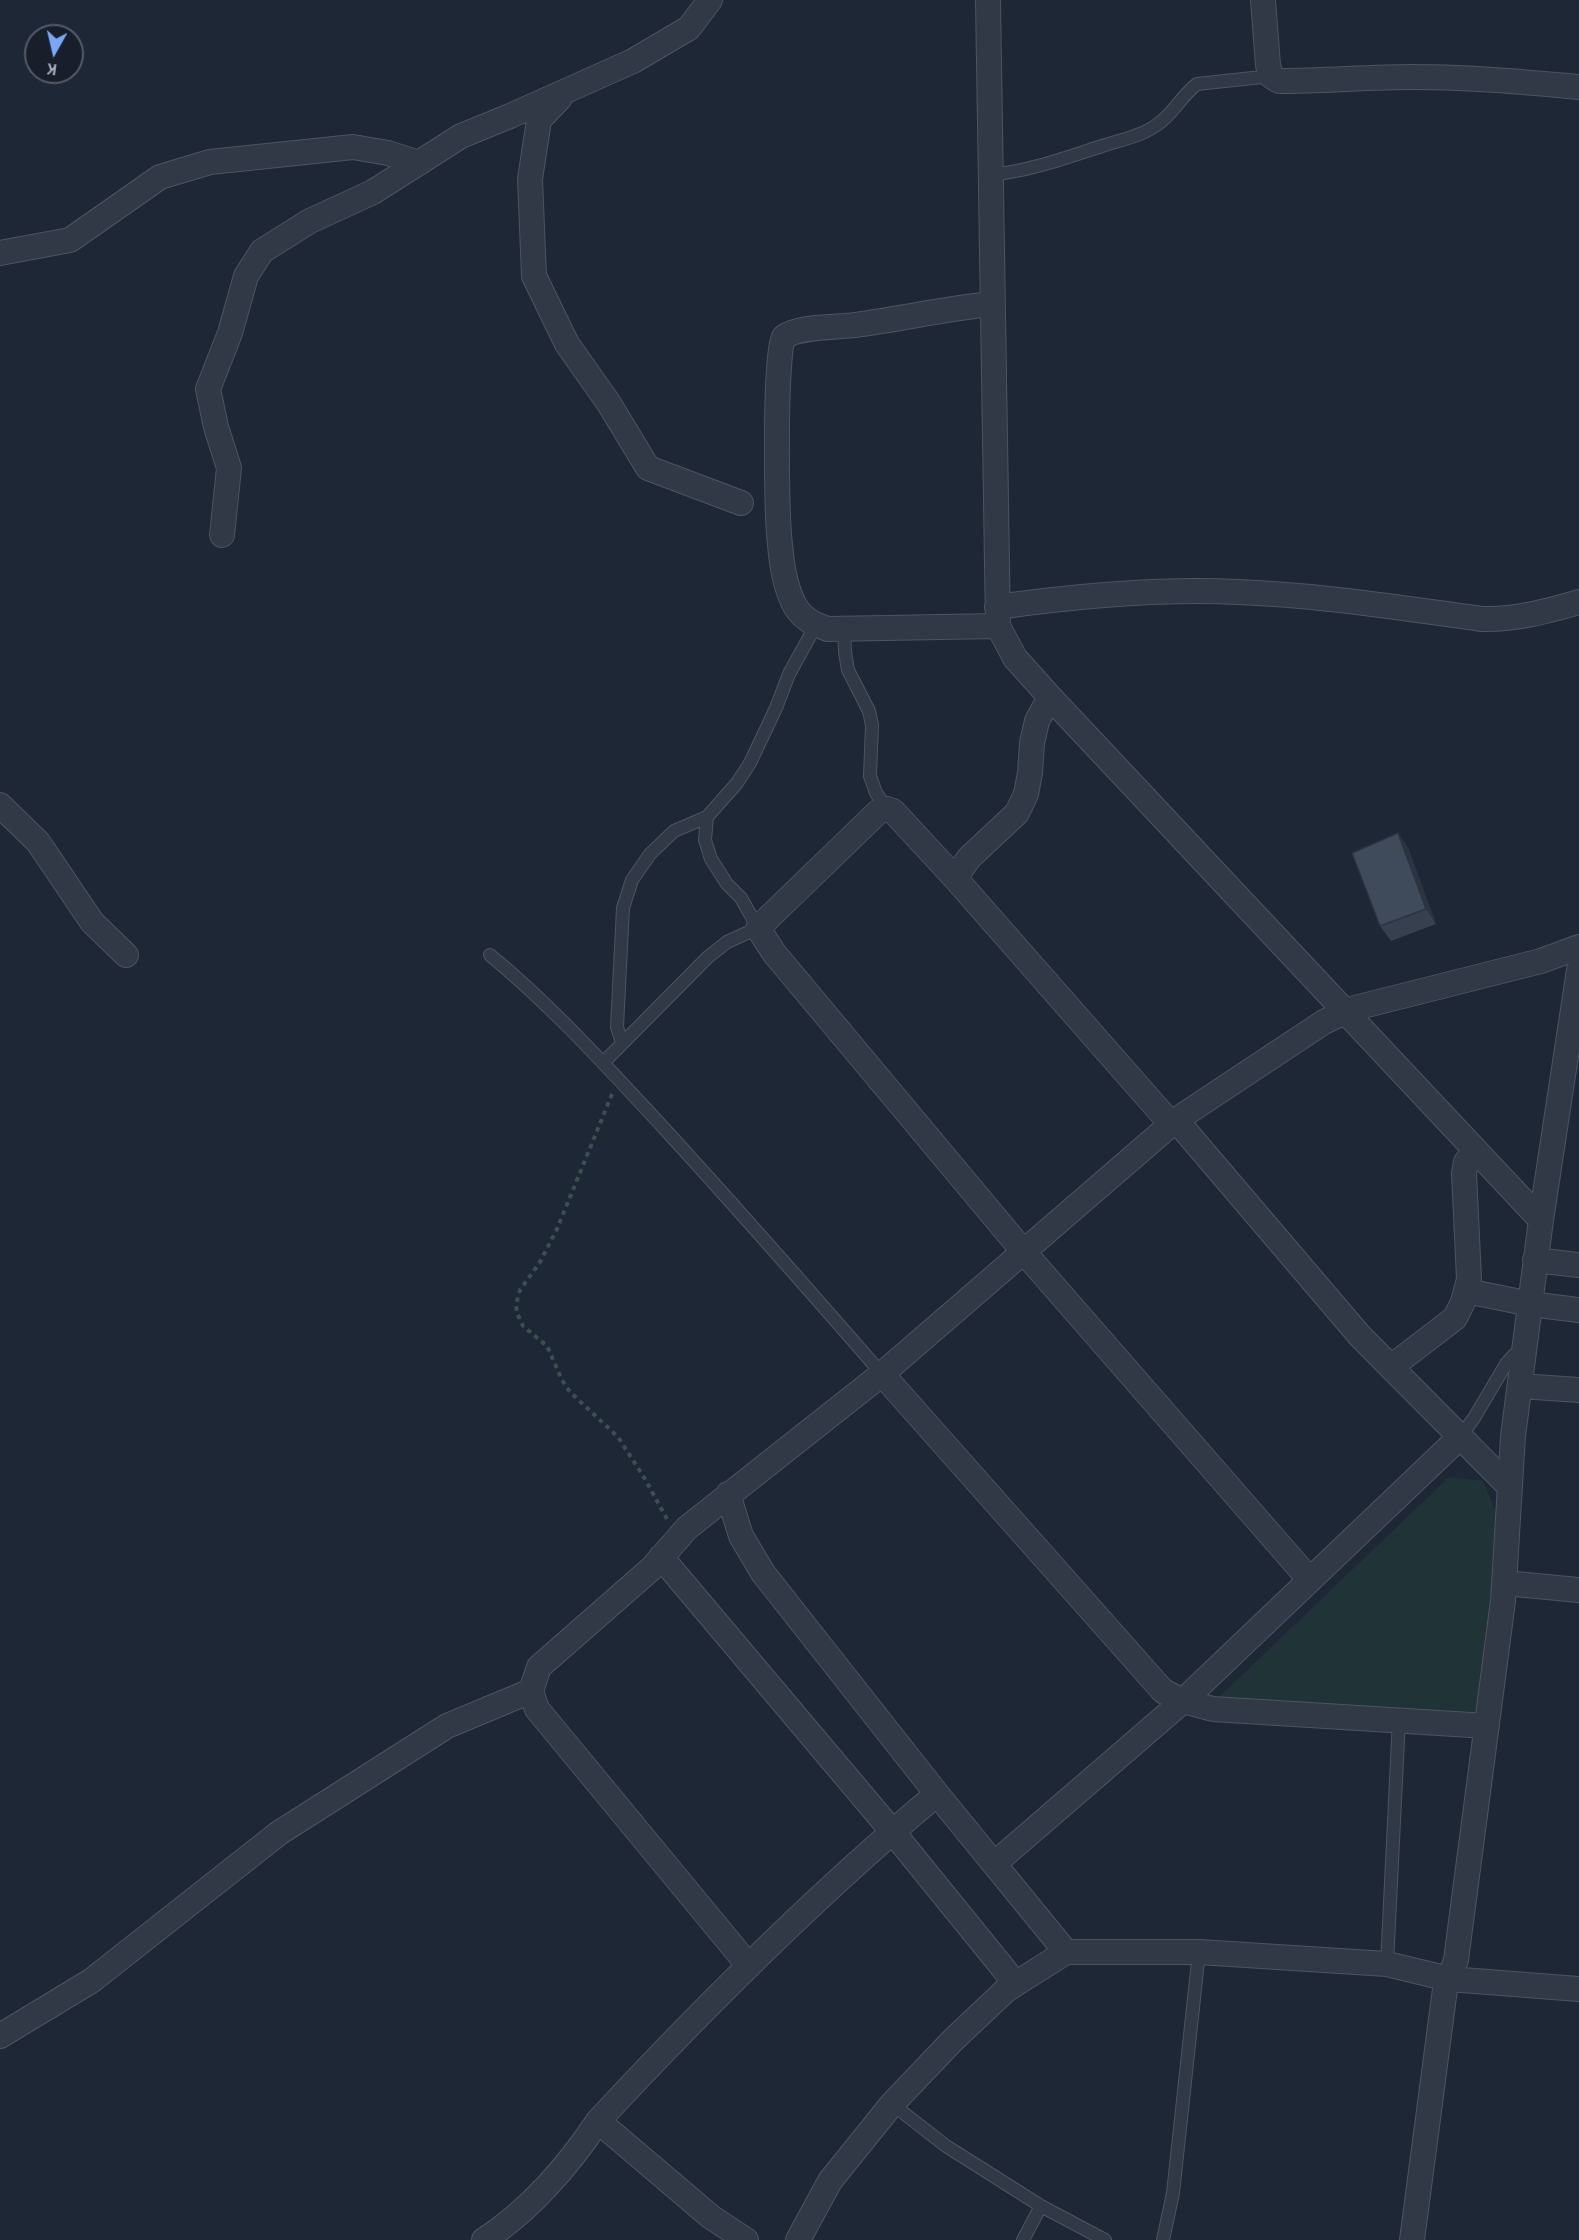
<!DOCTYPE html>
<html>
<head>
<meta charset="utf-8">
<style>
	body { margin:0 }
	#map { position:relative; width:1579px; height:2240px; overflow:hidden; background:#1e2736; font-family:"Archivo Narrow",sans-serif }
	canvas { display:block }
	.north { position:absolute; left:24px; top:24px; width:60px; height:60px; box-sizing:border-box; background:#181f2a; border:2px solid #535b68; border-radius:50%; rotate:188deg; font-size:16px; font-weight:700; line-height:24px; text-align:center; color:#abb4c4 }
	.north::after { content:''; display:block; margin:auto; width:21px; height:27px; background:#7aa7fa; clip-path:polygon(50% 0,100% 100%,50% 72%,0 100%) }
</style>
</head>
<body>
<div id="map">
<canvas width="1579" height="2240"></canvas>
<div class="north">K</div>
</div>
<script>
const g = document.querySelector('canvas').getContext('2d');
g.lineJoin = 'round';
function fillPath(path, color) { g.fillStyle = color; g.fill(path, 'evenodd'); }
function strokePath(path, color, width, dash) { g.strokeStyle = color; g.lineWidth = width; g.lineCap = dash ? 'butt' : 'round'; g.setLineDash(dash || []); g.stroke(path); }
fillPath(new Path2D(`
	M 1449,1477 L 1483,1481 L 1498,1516 L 1480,1717 L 1225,1716 L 1220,1696 Z`), '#203337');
const service = new Path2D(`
	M 990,175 C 1030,171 1065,158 1102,146 C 1121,140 1142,136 1158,124 C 1174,113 1182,95 1197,84 L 1271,76
	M 844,629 L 845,652 L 848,670 L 869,711 L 872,725 L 870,776 L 876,793 L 887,809
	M 490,955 C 552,1006 606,1066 661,1125 C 736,1207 809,1290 882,1374
	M 622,1043 L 617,1027 L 623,908 L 632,880 L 650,854 L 674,831 L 707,817
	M 603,1063 L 708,957 L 727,942 L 758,928 L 741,898 L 727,884 L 711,859 L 705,840 L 707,817 L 737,783 L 750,763 L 776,708 L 789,674 L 816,625
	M 1460,1437 L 1474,1418 L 1506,1364 L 1514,1355 L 1523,1353
	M 1387,1964 L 1399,1719
	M 892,2104 L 946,2146 L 1041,2206 L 1105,2240
	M 1023,2240 L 1041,2206
	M 1163,2240 L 1173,2193 L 1199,1952`);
const minor = new Path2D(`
	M 988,0 L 998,626 L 1015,658 L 1050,697 L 1541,1220
	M 1263,0 L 1268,65 L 1271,76 L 1279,81 C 1324,81 1368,77 1413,77 C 1469,77 1524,82 1579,87
	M 560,98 L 539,120 L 530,179 L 534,276 L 567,344 L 608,402 L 648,468 L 741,503
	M 0,253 L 70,240 L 160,177 L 210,162 L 353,147 L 388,153 L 419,163
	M 992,304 C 948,308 906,318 862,324 C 842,328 800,325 784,337 C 774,354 777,507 779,534 C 781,557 783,581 793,602 C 800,617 812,624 828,629 L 998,626
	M 222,535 L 229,468 L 216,427 L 208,389 L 230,333 L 246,276 L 262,251 L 310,221 L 373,192 L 461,136 L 510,116 L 633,61 L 689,28 L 710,0
	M 997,607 C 1076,596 1158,588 1238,592 C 1320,595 1401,608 1482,619 C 1516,620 1547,611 1579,602
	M 1050,697 L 1037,721 L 1032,743 L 1030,773 L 1026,794 L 1017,813 L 969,858 L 955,878 L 1171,1124
	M 0,805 L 38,842 L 92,922 L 126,955
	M 955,878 L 893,811 L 887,809 L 878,812 L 758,928 L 774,953 L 1023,1251 L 1310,1580
	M 1176,1120 L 1360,1336 L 1510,1487
	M 1535,1260 L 1579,1265
	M 1467,1291 L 1530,1304 L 1579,1310
	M 1391,1367 L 1455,1318 L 1463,1302 L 1469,1279 L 1464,1173 L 1466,1162 L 1475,1150
	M 882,1374 L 1163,1691 L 1183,1701 L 1213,1709 L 1487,1726
	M 1520,1386 L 1579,1390
	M 728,1494 L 741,1536 L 763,1573 L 937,1794 L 1066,1952
	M 661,1557 L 892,1831 L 1016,1984
	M 1505,1583 L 1579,1590
	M 994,1864 L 1183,1701 L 1460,1437
	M 749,1966 L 537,1709 L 531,1691 L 539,1667 L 652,1568 L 687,1528 L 882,1374 L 1176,1120 L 1324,1022 L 1351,1009 L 1541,961 L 1579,947
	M 0,2036 L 91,1981 L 279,1833 L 447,1726 L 531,1691
	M 484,2240 C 529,2211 569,2165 598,2121
	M 746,2240 L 711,2217 L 598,2121 C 705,2006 817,1894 937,1794
	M 798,2240 L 830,2181 L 892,2104 L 953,2040 L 1006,1990 L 1066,1952 L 1199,1952 L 1387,1964 L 1449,1979 L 1579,1989
	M 1412,2240 L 1445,1989 L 1456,1960 L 1503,1601 L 1513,1436 L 1541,1220 L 1579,970`);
strokePath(service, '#4c5462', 14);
strokePath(minor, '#4c5462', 26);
strokePath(new Path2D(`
	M 612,1094 L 557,1229 L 540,1262 L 520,1290 L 516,1305 L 517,1313 L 523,1326 L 547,1346 L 562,1380 L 570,1392 L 618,1437 L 645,1479 L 667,1519`), '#3b4f51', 4, [4.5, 4.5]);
strokePath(service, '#323946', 12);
strokePath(minor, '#323946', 24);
fillPath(new Path2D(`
	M 1398,833 L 1408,848 L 1436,924 L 1391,941 L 1380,926 Z`), '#36404e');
fillPath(new Path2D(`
	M 1398,833 L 1408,848 L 1436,924 L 1426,909 Z`), '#2c3440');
const building = new Path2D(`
	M 1398,833 L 1426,909 L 1380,926 L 1352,853 Z`);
fillPath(building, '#3f4a5b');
strokePath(building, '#2c3440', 1.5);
</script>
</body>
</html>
